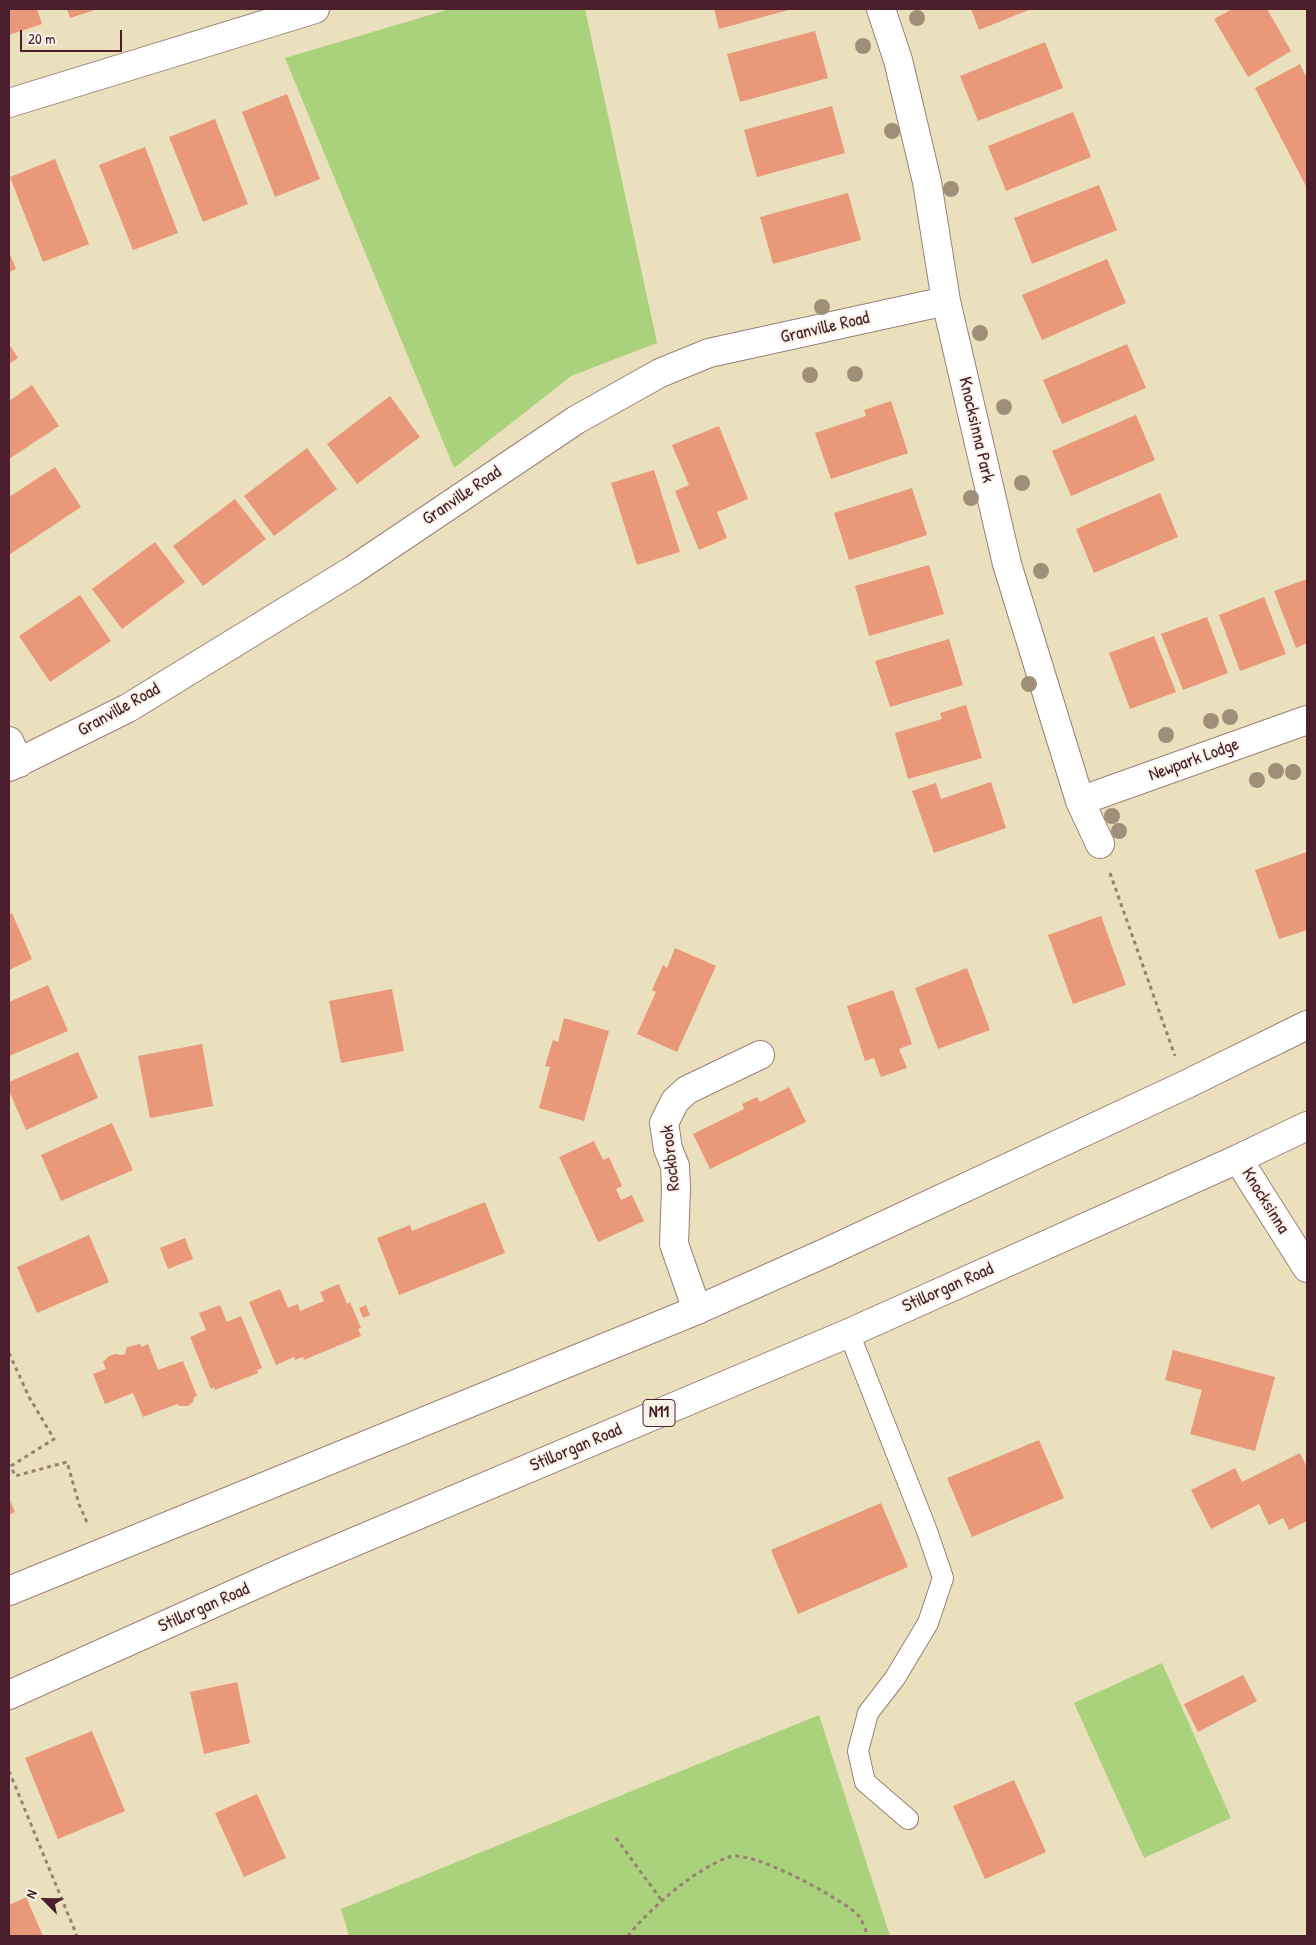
<!DOCTYPE html>
<html>
<head>
<meta charset="utf-8">
<style>
	body { margin:0 }
	#map { position:relative; width:1316px; height:1945px; overflow:hidden; background:#ebe0bd; font-family:"Patrick Hand",sans-serif }
	canvas { display:block }
	.frame { position:absolute; inset:0; border:10px solid #4a1f2b; pointer-events:none }
	.north { position:absolute; left:20px; top:1875px; width:50px; height:50px; -webkit-text-stroke:4px #f7f3e8; paint-order:stroke; rotate:293deg; font-size:14px; font-weight:700; line-height:20px; text-align:center; color:#4a1f2b }
	.north::after { content:''; display:block; margin:auto; width:18px; height:22px; background:#4a1f2b; clip-path:polygon(50% 0,100% 100%,50% 72%,0 100%) }
	.scale { position:absolute; left:20px; top:30px; width:102px; height:22px; box-sizing:border-box; border:2px solid #4a1f2b; border-top:0; padding-left:6px; font-size:15px; line-height:18px; white-space:nowrap; color:#4a1f2b; -webkit-text-stroke:4px #f7f3e8; paint-order:stroke }
</style>
</head>
<body>
<div id="map">
<canvas width="1316" height="1945"></canvas>
<div class="frame"></div>
<div class="north">N</div>
<div class="scale">20 m</div>
</div>
<script>
const g = document.querySelector('canvas').getContext('2d');
g.lineJoin = 'round';
function fillPath(path, color) { g.fillStyle = color; g.fill(path, 'evenodd'); }
function strokePath(path, color, width, dash) { g.strokeStyle = color; g.lineWidth = width; g.lineCap = dash ? 'butt' : 'round'; g.setLineDash(dash || []); g.stroke(path); }
function drawText(font, color, halo, rows, align = 'center') {
  g.font = font + ' "Patrick Hand",sans-serif'; g.lineWidth = 4; g.setLineDash([]); g.textBaseline = 'middle'; g.strokeStyle = halo; g.fillStyle = color; for (const [text, x, y, turn = 0] of rows) {
    g.save(); g.translate(x, y); g.rotate((+turn || 0) * Math.PI / 180); g.textAlign = isNaN(turn) ? turn : align; if (halo) g.strokeText(text, 0, 0); g.fillText(text, 0, 0); g.restore();
  }
}
fillPath(new Path2D(`
	M 450,9 L 585,9 L 657,343 L 571,376 L 454,468 L 285,58 Z
	M 1162,1663 L 1231,1818 L 1144,1858 L 1074,1703 Z
	M 819,1715 L 890,1936 L 349,1936 L 341,1909 Z`), '#aad17b');
fillPath(new Path2D(`
	M 9,9 L 37,9 L 42,24 L 9,35 Z
	M 67,9 L 98,9 L 70,18 Z
	M 714,9 L 792,9 L 719,29 Z
	M 971,9 L 1031,9 L 979,30 Z
	M 1232,9 L 1267,9 L 1291,51 L 1248,77 L 1214,19 Z
	M 815,31 L 828,78 L 740,102 L 727,54 Z
	M 1045,42 L 1063,88 L 978,121 L 960,76 Z
	M 1300,64 L 1307,79 L 1307,188 L 1255,88 Z
	M 287,94 L 320,179 L 275,197 L 242,112 Z
	M 832,106 L 845,153 L 757,177 L 744,130 Z
	M 1073,112 L 1091,157 L 1006,191 L 988,146 Z
	M 215,119 L 248,204 L 203,222 L 169,137 Z
	M 145,147 L 178,233 L 133,250 L 99,165 Z
	M 55,159 L 89,244 L 43,262 L 10,177 Z
	M 1099,185 L 1117,230 L 1032,264 L 1014,218 Z
	M 848,193 L 861,240 L 773,264 L 760,217 Z
	M 9,252 L 16,269 L 9,272 Z
	M 1107,259 L 1126,303 L 1042,340 L 1022,295 Z
	M 9,344 L 18,358 L 9,364 Z
	M 1127,344 L 1146,388 L 1062,424 L 1043,380 Z
	M 32,385 L 59,426 L 9,459 L 9,401 Z
	M 390,396 L 420,437 L 357,484 L 327,444 Z
	M 891,401 L 908,453 L 831,479 L 815,433 L 866,416 L 864,410 Z
	M 1136,415 L 1155,460 L 1071,496 L 1052,451 Z
	M 719,426 L 748,499 L 717,512 L 727,538 L 699,550 L 675,491 L 689,485 L 672,445 Z
	M 307,448 L 337,489 L 274,536 L 244,496 Z
	M 55,467 L 81,507 L 9,555 L 9,497 Z
	M 654,470 L 680,552 L 637,565 L 611,483 Z
	M 912,488 L 927,535 L 849,560 L 834,513 Z
	M 1160,493 L 1178,537 L 1094,573 L 1076,529 Z
	M 235,499 L 266,539 L 203,586 L 173,546 Z
	M 155,542 L 185,582 L 122,629 L 92,589 Z
	M 929,565 L 944,614 L 869,636 L 855,586 Z
	M 1307,579 L 1307,643 L 1296,648 L 1274,591 Z
	M 80,595 L 111,641 L 50,682 L 19,636 Z
	M 1264,597 L 1286,654 L 1240,671 L 1219,615 Z
	M 1207,617 L 1228,673 L 1183,690 L 1161,634 Z
	M 1154,636 L 1176,692 L 1130,709 L 1109,653 Z
	M 949,639 L 963,685 L 890,707 L 875,661 Z
	M 966,705 L 982,758 L 908,779 L 895,733 L 942,719 L 940,713 Z
	M 991,782 L 1006,828 L 934,853 L 912,791 L 936,783 L 941,799 Z
	M 1307,852 L 1307,930 L 1279,939 L 1255,870 Z
	M 12,913 L 32,959 L 9,970 L 9,915 Z
	M 1101,916 L 1126,985 L 1073,1004 L 1048,935 Z
	M 675,948 L 716,966 L 677,1052 L 637,1034 L 656,992 L 652,990 L 663,965 L 667,968 Z
	M 967,968 L 990,1030 L 938,1049 L 915,988 Z
	M 48,985 L 68,1031 L 9,1056 L 9,1002 Z
	M 392,989 L 404,1051 L 341,1063 L 329,1001 Z
	M 893,990 L 912,1044 L 899,1049 L 907,1068 L 881,1077 L 874,1058 L 865,1061 L 847,1006 Z
	M 564,1018 L 609,1031 L 584,1121 L 539,1108 L 550,1067 L 545,1066 L 553,1040 L 558,1042 Z
	M 202,1044 L 213,1106 L 150,1118 L 138,1056 Z
	M 78,1052 L 98,1098 L 26,1130 L 9,1091 L 9,1082 Z
	M 789,1087 L 806,1122 L 710,1169 L 693,1134 L 744,1109 L 742,1104 L 757,1097 L 760,1102 Z
	M 112,1123 L 133,1170 L 61,1201 L 41,1155 Z
	M 594,1141 L 603,1160 L 609,1157 L 622,1186 L 616,1189 L 621,1200 L 632,1195 L 644,1221 L 598,1242 L 559,1157 Z
	M 485,1202 L 505,1253 L 399,1295 L 377,1238 L 410,1225 L 412,1231 Z
	M 89,1235 L 109,1282 L 37,1313 L 17,1267 Z
	M 185,1238 L 193,1259 L 168,1269 L 160,1248 Z
	M 339,1284 L 347,1304 L 350,1302 L 361,1328 L 358,1329 L 361,1336 L 304,1360 L 303,1357 L 295,1360 L 294,1357 L 276,1365 L 249,1302 L 280,1289 L 288,1308 L 298,1304 L 300,1311 L 324,1301 L 320,1292 Z
	M 220,1305 L 227,1322 L 241,1316 L 262,1368 L 257,1370 L 258,1373 L 215,1390 L 214,1387 L 211,1389 L 190,1337 L 206,1330 L 199,1313 Z
	M 366,1305 L 370,1315 L 363,1318 L 359,1308 Z
	M 140,1344 L 142,1347 L 148,1344 L 158,1370 L 183,1361 L 197,1396 L 194,1397 L 193,1402 L 188,1406 L 180,1406 L 177,1404 L 143,1417 L 133,1393 L 105,1404 L 93,1374 L 106,1369 L 103,1362 L 109,1356 L 115,1354 L 122,1355 L 125,1354 L 127,1347 Z
	M 1173,1350 L 1275,1377 L 1255,1451 L 1190,1434 L 1202,1390 L 1165,1380 Z
	M 1039,1440 L 1064,1498 L 972,1537 L 947,1478 Z
	M 1300,1453 L 1307,1468 L 1307,1521 L 1289,1530 L 1283,1518 L 1269,1525 L 1259,1504 L 1211,1529 L 1191,1490 L 1235,1468 L 1242,1482 Z
	M 9,1498 L 15,1512 L 9,1515 Z
	M 881,1503 L 908,1567 L 798,1614 L 771,1550 Z
	M 1243,1675 L 1257,1701 L 1198,1732 L 1184,1704 Z
	M 237,1682 L 250,1743 L 204,1754 L 190,1692 Z
	M 92,1731 L 125,1811 L 58,1839 L 25,1758 Z
	M 1014,1780 L 1046,1852 L 985,1879 L 953,1806 Z
	M 257,1794 L 286,1858 L 244,1877 L 215,1813 Z
	M 26,1897 L 43,1936 L 9,1936 L 9,1905 Z`), '#e9987a');
const lane = new Path2D(`
	M 849,1333 L 927,1531 L 943,1578 L 928,1623 L 895,1678 L 868,1713 L 858,1751 L 865,1782 L 908,1819`);
const street = new Path2D(`
	M 881,9 L 898,60 L 927,182 L 946,301 L 1007,564 L 1080,801 L 1100,844
	M 9,103 L 315,9
	M 9,741 L 19,763
	M 9,767 L 128,708 L 353,570 L 576,420 L 660,373 L 709,353 L 946,301
	M 1080,801 L 1307,720
	M 1238,1159 L 1307,1268
	M 697,1310 L 674,1244 L 676,1188 L 675,1166 L 668,1149 L 664,1123 L 675,1101 L 687,1090 L 760,1055`);
const highway = new Path2D(`
	M 9,1591 L 697,1310 L 827,1252 L 1185,1085 L 1307,1025
	M 9,1695 L 290,1569 L 849,1333 L 1238,1159 L 1307,1126`);
strokePath(lane, '#9a8074', 22);
strokePath(street, '#9a8074', 30);
strokePath(highway, '#9a8074', 30);
strokePath(new Path2D(`
	M 1110,873 L 1175,1056
	M 9,1353 L 29,1397 L 54,1439 L 11,1466 L 15,1476 L 67,1462 L 79,1504 L 88,1525
	M 9,1771 L 77,1936
	M 616,1838 L 662,1901
	M 628,1936 C 650,1908 695,1869 729,1857 C 752,1849 837,1897 856,1913 C 862,1918 865,1929 868,1936`), '#9a8074', 3, [4, 4]);
strokePath(lane, '#fff', 20);
strokePath(street, '#fff', 28);
strokePath(highway, '#fff', 28);
g.fillStyle = '#a08f78';
for (const [x, y] of [
	[917,18],
	[863,46],
	[892,131],
	[951,189],
	[822,307],
	[980,333],
	[855,374],
	[810,375],
	[1004,407],
	[1022,483],
	[971,498],
	[1041,571],
	[1029,684],
	[1230,717],
	[1211,721],
	[1166,735],
	[1276,771],
	[1293,772],
	[1257,780],
	[1112,816],
	[1119,831]
]) { g.beginPath(); g.arc(x, y, 8, 0, 2 * Math.PI); g.fill(); }
for (const [x, y, w] of [
	[659,1413,32]
]) { const box = new Path2D(); box.roundRect(x - w / 2, y - 13.5, w, 27, 4); g.fillStyle = '#f7f3e8'; g.fill(box); strokePath(box, '#4a1f2b', 1); }
drawText('bold 16px', '#4a1f2b', null, [
	["N11",659,1413]
]);
drawText('18px', '#4a1f2b', '#f7f3e8', [
	["Granville Road",825,328,-13],
	["Knocksinna Park",976,430,77],
	["Granville Road",462,496,-34],
	["Granville Road",119,710,-29],
	["Newpark Lodge",1194,760,-20],
	["Rockbrook",671,1158,-96],
	["Knocksinna",1265,1201,58],
	["Stillorgan Road",948,1288,-24],
	["Stillorgan Road",576,1448,-23],
	["Stillorgan Road",204,1608,-24]
]);
</script>
</body>
</html>
